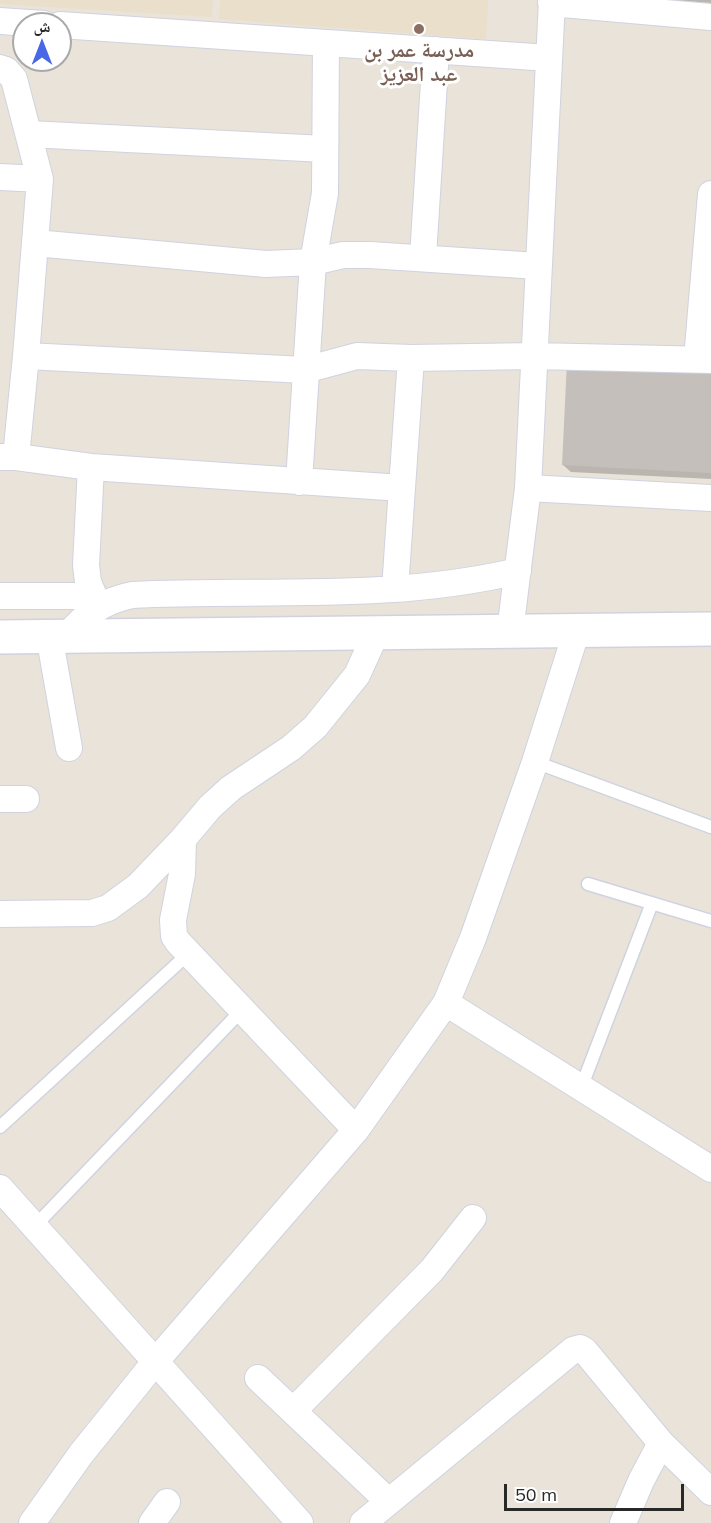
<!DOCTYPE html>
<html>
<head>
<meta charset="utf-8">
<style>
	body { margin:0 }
	#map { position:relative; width:711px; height:1523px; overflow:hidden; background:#e9e3da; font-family:Mulish,"Noto Naskh Arabic",sans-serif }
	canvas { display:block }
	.north { position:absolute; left:12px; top:12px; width:60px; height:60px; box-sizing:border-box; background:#fff; border:2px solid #a9a9a9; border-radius:50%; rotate:0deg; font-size:16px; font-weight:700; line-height:24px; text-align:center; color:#282828 }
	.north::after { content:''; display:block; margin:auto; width:21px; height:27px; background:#4a67e6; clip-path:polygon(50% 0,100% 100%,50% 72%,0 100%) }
	.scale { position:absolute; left:504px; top:1484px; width:180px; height:27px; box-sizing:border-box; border:3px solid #282828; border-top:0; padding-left:8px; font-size:18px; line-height:21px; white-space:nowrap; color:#282828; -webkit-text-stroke:4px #fff; paint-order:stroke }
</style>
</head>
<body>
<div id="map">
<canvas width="711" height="1523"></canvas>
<div class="north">ش</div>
<div class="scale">50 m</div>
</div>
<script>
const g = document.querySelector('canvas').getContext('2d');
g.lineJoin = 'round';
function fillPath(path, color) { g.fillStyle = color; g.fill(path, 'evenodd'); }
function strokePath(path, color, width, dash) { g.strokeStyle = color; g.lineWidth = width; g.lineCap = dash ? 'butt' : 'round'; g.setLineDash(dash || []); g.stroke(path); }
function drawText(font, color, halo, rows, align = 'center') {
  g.font = font + ' Mulish,"Noto Naskh Arabic",sans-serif'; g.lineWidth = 6; g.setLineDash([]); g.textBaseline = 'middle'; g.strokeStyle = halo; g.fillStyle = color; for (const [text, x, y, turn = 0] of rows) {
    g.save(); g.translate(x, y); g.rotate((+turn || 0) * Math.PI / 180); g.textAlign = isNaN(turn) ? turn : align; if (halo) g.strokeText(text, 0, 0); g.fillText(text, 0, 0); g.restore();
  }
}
fillPath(new Path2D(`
	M 0,0 L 213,0 L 212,17 L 0,4 Z
	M 220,0 L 488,0 L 486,39 L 219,19 Z`), '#e9dfcb');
fillPath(new Path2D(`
	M 669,0 L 711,0 L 711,3 Z
	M 711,369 L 711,479 L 571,472 L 563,465 Z`), '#0003');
fillPath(new Path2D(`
	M 567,361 L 711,368 L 711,473 L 562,465 Z`), '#c4bfba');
const lane = new Path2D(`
	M 535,762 L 711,827
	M 588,884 L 711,921
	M 581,1088 L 652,903
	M 0,1127 L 188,954
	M 34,1227 L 242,1010`);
const street = new Path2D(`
	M 551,3 L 711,17
	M 0,21 L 44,24
	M 60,25 L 549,58
	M 0,68 L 6,70 L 14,79 L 40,179 L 26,356 L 16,457 L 0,457
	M 29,134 L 325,149
	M 0,177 L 40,179
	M 35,243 L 266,264 L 313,262 L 343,255 L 370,255 L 538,266
	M 423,257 L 436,50
	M 26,356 L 305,370 L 357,356 L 411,358 L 534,356 L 711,360
	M 697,359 L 711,194
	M 16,457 L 91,467 L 402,488
	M 91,467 L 86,565 L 88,582 L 94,596 L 101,605
	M 299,482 L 313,262 L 325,193 L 326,43
	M 528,488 L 711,498
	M 395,589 L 411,358
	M 0,596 L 94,596
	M 510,631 L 528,488 L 552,0
	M 49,635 L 69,748
	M 68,635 C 86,613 104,601 132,595 C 260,589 392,601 518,571
	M 0,799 L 26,799
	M 0,914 L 92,913 L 108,908 L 138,886 L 183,839
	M 446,1003 L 711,1169
	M 356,1130 L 178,942 L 174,936 L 173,920 L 182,874 L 183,839 L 210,807 L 231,788 L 291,748 L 315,727 L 357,675 L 377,631
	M 0,1188 L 300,1523
	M 258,1378 L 388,1501
	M 293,1411 L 432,1270 L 473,1218
	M 32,1523 L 81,1454 L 155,1362 L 356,1130 L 446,1003 L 473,938 L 535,762 L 577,630
	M 152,1523 L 167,1502
	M 363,1523 L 573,1350 L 580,1348 L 585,1351 L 661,1443 L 711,1492
	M 623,1523 L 641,1481 L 661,1443`);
const secondary = new Path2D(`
	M 0,637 L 711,629`);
strokePath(lane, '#d0d3df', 15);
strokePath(street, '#d0d3df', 28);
strokePath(secondary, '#d0d3df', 36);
strokePath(lane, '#fff', 12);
strokePath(street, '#fff', 26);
strokePath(secondary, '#fff', 33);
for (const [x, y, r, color] of [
	[419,29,6,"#8d6e63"]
]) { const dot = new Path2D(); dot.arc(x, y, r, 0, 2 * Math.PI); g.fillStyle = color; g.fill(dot); strokePath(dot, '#fff', 2); }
drawText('bold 21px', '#785e54', '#fff', [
	["مدرسة عمر بن",419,51],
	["عبد العزيز",419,75]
]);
</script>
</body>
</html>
